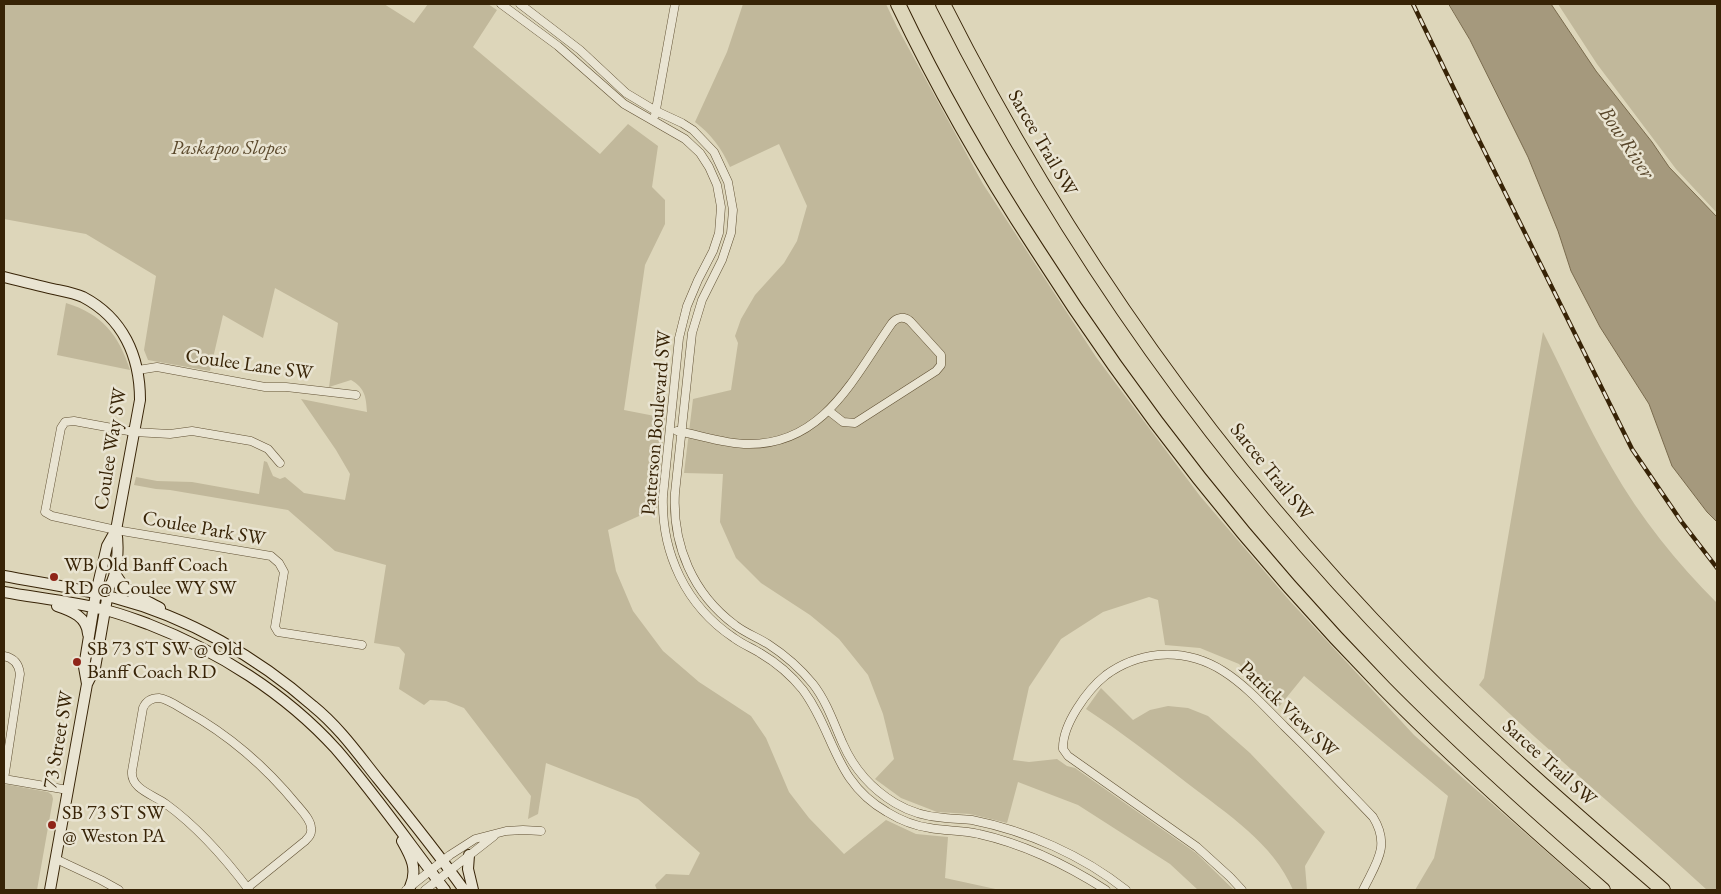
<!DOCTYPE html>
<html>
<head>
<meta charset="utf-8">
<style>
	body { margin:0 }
	#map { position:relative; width:1721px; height:894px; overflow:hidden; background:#ddd6ba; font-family:"EB Garamond",serif }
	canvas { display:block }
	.frame { position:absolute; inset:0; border:5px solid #372306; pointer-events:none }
</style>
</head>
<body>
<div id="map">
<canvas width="1721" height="894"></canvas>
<div class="frame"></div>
</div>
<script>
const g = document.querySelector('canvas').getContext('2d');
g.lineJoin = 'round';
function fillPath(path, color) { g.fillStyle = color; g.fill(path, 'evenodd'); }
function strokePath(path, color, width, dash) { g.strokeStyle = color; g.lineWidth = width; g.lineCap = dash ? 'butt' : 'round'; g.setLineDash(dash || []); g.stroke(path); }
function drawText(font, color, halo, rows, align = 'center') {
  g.font = font + ' "EB Garamond",serif'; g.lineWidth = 5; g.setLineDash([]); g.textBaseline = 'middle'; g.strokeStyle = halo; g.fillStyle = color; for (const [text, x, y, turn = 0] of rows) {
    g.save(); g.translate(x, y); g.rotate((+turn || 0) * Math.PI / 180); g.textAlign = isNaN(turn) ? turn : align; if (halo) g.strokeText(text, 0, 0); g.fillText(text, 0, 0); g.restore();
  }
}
fillPath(new Path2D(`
	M 4,4 L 384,4 L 414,23 L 428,4 L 488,4 L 497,10 L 473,47 L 600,154 L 628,124 L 658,146 L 652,187 L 665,200 L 665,224 L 645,265 L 624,410 L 665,418 L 657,508 L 608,530 L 616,571 L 633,611 L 663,651 L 699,682 L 751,716 L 766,738 L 789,792 L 809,818 L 844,854 L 886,820 L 916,834 L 948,837 L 945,878 L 1000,890 L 657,890 L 655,885 L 666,874 L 689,875 L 700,853 L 638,799 L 546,763 L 538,814 L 528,819 L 531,796 L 464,708 L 446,701 L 430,700 L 424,705 L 399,689 L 405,654 L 399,647 L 374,643 L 386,565 L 335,551 L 288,510 L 170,490 L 156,489 L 134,485 L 136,477 L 157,481 L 192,482 L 259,494 L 264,461 L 267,462 L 273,476 L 280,479 L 285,477 L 304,493 L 345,500 L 350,474 L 336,450 L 301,399 L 367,412 C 366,397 365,388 351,380 L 329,387 L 338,323 L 275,288 L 263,338 L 223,315 L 210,371 L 148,360 L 144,350 L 156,276 L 86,234 L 4,219 Z
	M 743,4 L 886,4 L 897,27 L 983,184 L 1096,357 L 1200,496 L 1289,600 L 1414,735 L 1590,890 L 1415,890 L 1434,858 L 1448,796 L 1304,676 L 1278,708 L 1239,664 L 1200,648 L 1165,645 L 1158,600 L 1149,597 L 1103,612 L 1061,639 L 1029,687 L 1013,760 L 1029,762 L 1057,759 L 1067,766 L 1075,768 L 1196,853 L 1234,890 L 1198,890 L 1170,864 L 1078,805 L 1018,782 L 1007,823 L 970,814 L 937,812 L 901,798 L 875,779 L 894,759 L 883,714 L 868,675 L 839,639 L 810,615 L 761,583 L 736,558 L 720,522 L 723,474 L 684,473 L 693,399 L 731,390 L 738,343 L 735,336 L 741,319 L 755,295 L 784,263 L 797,241 L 807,206 L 779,144 L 730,167 C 722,149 711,134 695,122 L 727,52 Z
	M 1558,4 L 1717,4 L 1717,213 L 1676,169 L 1597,64 Z
	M 66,303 C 102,314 119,335 130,370 L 57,355 Z
	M 1543,332 C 1566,377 1586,424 1612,468 C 1640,517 1677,563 1717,603 L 1717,890 L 1707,890 C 1632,821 1553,756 1479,685 L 1484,678 Z
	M 1101,688 L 1133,720 L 1150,710 L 1168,706 L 1188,708 L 1208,716 L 1250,753 L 1325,832 L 1305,866 L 1307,890 L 1293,890 C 1273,843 1227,814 1187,783 C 1154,757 1121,732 1086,709 Z
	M 4,784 L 48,792 L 52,795 L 53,799 L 37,890 L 4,890 Z`), '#c1b89b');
const water = new Path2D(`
	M 1449,4 L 1551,4 L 1596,71 L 1652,142 L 1669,167 L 1717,217 L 1717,522 L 1707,512 L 1672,466 L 1649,404 L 1600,327 L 1571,271 L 1558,231 L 1528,157 L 1470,40 Z`);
fillPath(water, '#a5997d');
strokePath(water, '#796a4d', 1);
const street = new Path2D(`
	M 501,4 L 558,46 L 624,104 L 685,139 L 700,153 L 709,167 L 717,185 L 721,207 L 719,233 L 713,251 L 698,280 L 687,306 L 679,338 L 663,496 C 661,553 686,606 734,638 C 742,644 752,648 760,653 C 777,663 791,675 803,690 C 835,733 834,782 887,812 C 900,820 915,826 930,828 C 946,831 963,830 979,834 C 1024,844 1067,865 1106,890
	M 520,4 L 580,50 L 626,93 L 656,111 L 682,123 L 693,130 L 714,152 L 728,182 L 733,210 L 731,233 L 722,260 L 702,300 L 692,333 L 675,493 C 672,545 693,594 735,625 C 745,633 757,637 768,644 C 785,655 800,668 813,684 C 827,702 834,724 843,744 C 854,769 872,789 895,803 C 910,812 928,817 945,818 C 954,819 963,819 972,820 C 1027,831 1082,855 1126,890
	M 655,115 L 675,4
	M 138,370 L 157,367 L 265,387 L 286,387 L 356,395
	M 677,431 C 700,435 724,444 748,444 C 824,445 854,377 892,323 C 897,317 904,316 910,321 L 941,355 L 941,365 L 936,371 L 855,423 L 843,422 L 829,411
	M 280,463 L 268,449 L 251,441 L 192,431 L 170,434 L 134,432 L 74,421 L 65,422 L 61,428 L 45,512 L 52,516 L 116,530 L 271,556 L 279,563 L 284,572 L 275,627 L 278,632 L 362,645
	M 4,656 C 14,658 19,664 20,674 L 4,779
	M 4,779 L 68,790
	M 56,859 L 101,880 L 119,890
	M 247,888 L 305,841 C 309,837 312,834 311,828 C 311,820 302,811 297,805 C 266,767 229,735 186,711 C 179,707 168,699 159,698 C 152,698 146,701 143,708 L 132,771 C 130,789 154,795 166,804 C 199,828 225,858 249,890
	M 406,890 L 450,855 L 475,839 L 506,831 L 523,830 L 541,831
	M 425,890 L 494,836
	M 1242,890 L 1230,877 L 1197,847 L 1068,756 L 1063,749 C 1062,725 1087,690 1106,675 C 1121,664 1139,657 1158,655 C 1216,650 1248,690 1285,727 C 1315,756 1344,787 1373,817 C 1391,846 1376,863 1363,890`);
const secondary = new Path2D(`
	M 4,277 C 20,281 36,285 53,289 C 62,291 74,293 83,297 C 123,318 140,356 140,400 L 116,530 C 119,545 118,575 109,587 L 95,668 L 87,684 L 50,890
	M 114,571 C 125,594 139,596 160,608
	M 4,576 C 41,583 79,588 115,598 C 188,617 257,657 313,706 C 339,727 358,754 378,779 C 408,816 437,852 464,890
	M 4,592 C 37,598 72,601 105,610 C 119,613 134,619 148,624 C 218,651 285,693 336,749 C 375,794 409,843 445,890
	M 57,606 C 72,611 87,617 88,634
	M 87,684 L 84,667 L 96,593 L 107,546 L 116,530
	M 402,841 C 411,857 418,869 410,887
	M 469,855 L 468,869 L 473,890`);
const highway = new Path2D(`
	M 898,4 C 938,88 985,170 1036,248 C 1137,407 1253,554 1384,688 C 1454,759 1528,825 1603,890
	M 943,4 C 1064,244 1219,464 1407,656 C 1488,739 1576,815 1663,890`);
strokePath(street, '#605033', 9);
strokePath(secondary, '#372306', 12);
strokePath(highway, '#372306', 16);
strokePath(street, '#e9e4d2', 8);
strokePath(secondary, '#e9e4d2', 10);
strokePath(highway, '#ddd6ba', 14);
const rail = new Path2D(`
	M 1413,4 L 1469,120 L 1632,449 L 1681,521 L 1717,568`);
strokePath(rail, '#372306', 4.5);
strokePath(rail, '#e9e4d2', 2.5, [8]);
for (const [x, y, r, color] of [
	[54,577,5,"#8f2418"],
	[77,662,5,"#8f2418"],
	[52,825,5,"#8f2418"]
]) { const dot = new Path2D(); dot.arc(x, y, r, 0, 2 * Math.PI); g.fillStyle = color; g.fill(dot); strokePath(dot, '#e9e4d2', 2); }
drawText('20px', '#372306', '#e9e4d2', [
	["Sarcee Trail SW",1042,143,60],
	["Coulee Lane SW",249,365,8],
	["Patterson Boulevard SW",657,423,-85],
	["Coulee Way SW",111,449,-81],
	["Sarcee Trail SW",1271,472,51],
	["Coulee Park SW",204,529,10],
	["Patrick View SW",1288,710,44],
	["73 Street SW",59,740,-80],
	["Sarcee Trail SW",1549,763,42]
]);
drawText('italic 20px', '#5a482b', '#e9e4d2', [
	["Paskapoo Slopes",229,149]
]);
drawText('20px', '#372306', '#e9e4d2', [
	["WB Old Banff Coach",64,566],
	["RD @ Coulee WY SW",64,589],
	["SB 73 ST SW @ Old",87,650],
	["Banff Coach RD",87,673],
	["SB 73 ST SW",62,814],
	["@ Weston PA",62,837]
], 'left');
drawText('italic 21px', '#58462a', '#e9e4d2', [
	["Bow River",1626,143,56]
]);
</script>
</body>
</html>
